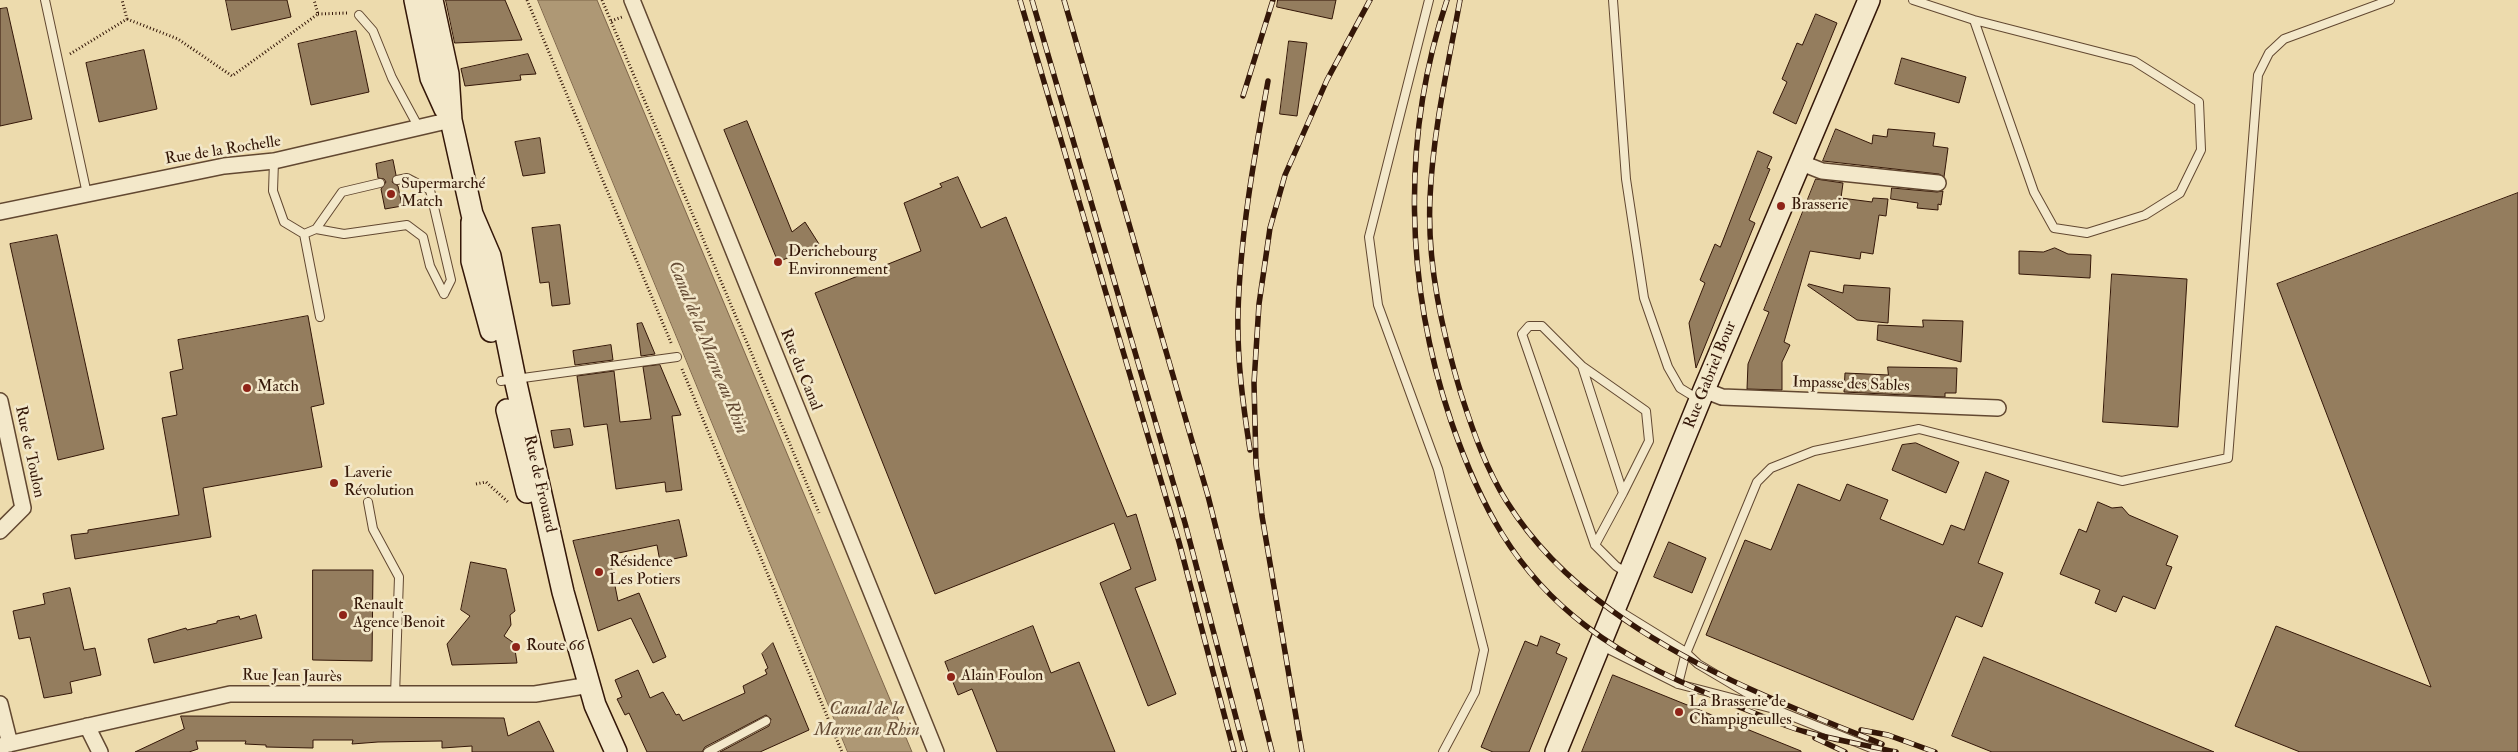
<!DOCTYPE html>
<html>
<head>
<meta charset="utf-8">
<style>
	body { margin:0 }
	canvas { display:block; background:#eddbad }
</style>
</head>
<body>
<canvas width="2518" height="752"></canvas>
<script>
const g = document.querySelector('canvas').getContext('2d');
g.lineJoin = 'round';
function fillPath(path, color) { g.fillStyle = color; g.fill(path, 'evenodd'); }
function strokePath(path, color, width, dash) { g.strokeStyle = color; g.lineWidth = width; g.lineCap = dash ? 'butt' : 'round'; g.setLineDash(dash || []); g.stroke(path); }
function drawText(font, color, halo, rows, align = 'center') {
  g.font = font + ' "IM FELL Double Pica",serif'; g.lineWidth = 5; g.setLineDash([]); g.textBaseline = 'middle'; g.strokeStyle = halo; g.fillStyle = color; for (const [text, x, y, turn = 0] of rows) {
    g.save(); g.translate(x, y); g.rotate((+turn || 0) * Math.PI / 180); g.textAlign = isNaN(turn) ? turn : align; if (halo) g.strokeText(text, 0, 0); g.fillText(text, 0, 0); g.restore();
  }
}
const water = new Path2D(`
	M 538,0 L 597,0 L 912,752 L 848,752 Z`);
fillPath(water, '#ae9875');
strokePath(water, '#7d6449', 1);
const building = new Path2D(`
	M 226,0 L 287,0 L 291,17 L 232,30 Z
	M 446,0 L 505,0 L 522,40 L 455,43 Z
	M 1278,0 L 1336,0 L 1332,19 L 1277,7 Z
	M 7,8 L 32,119 L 0,126 L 0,9 Z
	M 1816,14 L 1837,23 L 1796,124 L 1773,113 L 1787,82 L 1782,79 L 1797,43 L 1802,45 Z
	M 356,31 L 369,92 L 311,105 L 298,44 Z
	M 1289,41 L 1307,43 L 1297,116 L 1280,114 Z
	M 144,50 L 157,109 L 99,122 L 86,63 Z
	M 528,54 L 536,74 L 520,75 L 521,80 L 465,86 L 461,69 Z
	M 1902,58 L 1966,77 L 1959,103 L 1895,84 Z
	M 747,121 L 792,232 L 805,222 L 819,244 L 807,252 L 806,250 L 778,262 L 724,130 Z
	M 1836,129 L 1872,144 L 1873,135 L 1887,137 L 1888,129 L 1935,133 L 1933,146 L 1948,148 L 1944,177 L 1939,174 L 1823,161 Z
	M 540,138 L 545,173 L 523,176 L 515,142 Z
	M 1758,151 L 1772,157 L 1767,168 L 1770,169 L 1749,220 L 1755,223 L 1696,368 L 1689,323 L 1705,283 L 1700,280 L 1715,244 L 1720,247 Z
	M 393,160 L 396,175 L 392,182 L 398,186 L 402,206 L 385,209 L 381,189 L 386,182 L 384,179 L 378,178 L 376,164 Z
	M 958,177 L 981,228 L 1006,217 L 1127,517 L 1136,514 L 1156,580 L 1135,588 L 1176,694 L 1148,706 L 1100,583 L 1131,569 L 1114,523 L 935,594 L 815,293 L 921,251 L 904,203 L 942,187 L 940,184 Z
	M 1816,179 L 1843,183 L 1841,198 L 1872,202 L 1873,198 L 1888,199 L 1886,216 L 1879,215 L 1873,254 L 1861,252 L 1860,259 L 1810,251 L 1784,342 L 1790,345 L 1782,362 L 1782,390 L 1747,389 L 1748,364 L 1769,312 L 1764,310 Z
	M 1892,188 L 1937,192 L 1943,191 L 1941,205 L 1938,204 L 1938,210 L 1917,208 L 1918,203 L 1891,199 Z
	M 2518,193 L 2518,752 L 2300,752 L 2235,726 L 2276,626 L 2431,687 L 2277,284 Z
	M 560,225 L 570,304 L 552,306 L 549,282 L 540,283 L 532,228 Z
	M 57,235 L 104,449 L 58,460 L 10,244 Z
	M 2055,248 L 2068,254 L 2091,255 L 2090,278 L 2019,274 L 2019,251 L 2043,252 Z
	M 2112,274 L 2187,279 L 2178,427 L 2103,422 Z
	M 1809,284 L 1843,293 L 1844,285 L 1890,288 L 1888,323 L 1857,320 L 1808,286 Z
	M 308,316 L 324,404 L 311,407 L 322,467 L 203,488 L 211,537 L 75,559 L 71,535 L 88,533 L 88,530 L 179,515 L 162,418 L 177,415 L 170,372 L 183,369 L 178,340 Z
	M 1923,320 L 1963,321 L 1961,362 L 1877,340 L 1878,325 L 1923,327 Z
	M 642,323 L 655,354 L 641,356 L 637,324 Z
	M 611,345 L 613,360 L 575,365 L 573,351 Z
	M 660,365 L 681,415 L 672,416 L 682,490 L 666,492 L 665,482 L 616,489 L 607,424 L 584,427 L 577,376 L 614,371 L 620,422 L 651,419 L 643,367 Z
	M 1888,367 L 1957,368 L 1956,393 L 1945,393 L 1945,397 L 1844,392 L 1845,373 L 1888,375 Z
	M 570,429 L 573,445 L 554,448 L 551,431 Z
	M 1916,443 L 1959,462 L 1946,493 L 1892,470 L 1902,445 Z
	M 1986,472 L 2009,481 L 1978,563 L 2003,573 L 1982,627 L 1956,616 L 1913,720 L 1706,635 L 1745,540 L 1771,550 L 1798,484 L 1840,501 L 1847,484 L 1888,500 L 1880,519 L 1943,545 L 1951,525 L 1964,530 Z
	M 2098,502 L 2112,508 L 2122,507 L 2129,515 L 2178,536 L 2166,565 L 2172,567 L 2155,609 L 2123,596 L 2116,612 L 2095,603 L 2100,590 L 2060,574 L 2079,529 L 2086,532 Z
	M 679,520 L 687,556 L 660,562 L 657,545 L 609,555 L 618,601 L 639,593 L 666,657 L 653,663 L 631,618 L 598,631 L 573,541 Z
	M 1669,542 L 1706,558 L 1692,593 L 1654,577 Z
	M 471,562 L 506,569 L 515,611 L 510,615 L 511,625 L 504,636 L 514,643 L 517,663 L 452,665 L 447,644 L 470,616 L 461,610 Z
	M 313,570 L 373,570 L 372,661 L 313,660 Z
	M 70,588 L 84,650 L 95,648 L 101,675 L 70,682 L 72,693 L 44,698 L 30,637 L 19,639 L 13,611 L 45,604 L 43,594 Z
	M 256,615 L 262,638 L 154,663 L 148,639 L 186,628 L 187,630 L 217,623 L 217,621 L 239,616 L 240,619 Z
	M 1033,626 L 1051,673 L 1079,662 L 1115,752 L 997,752 L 972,689 L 958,695 L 945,662 Z
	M 1541,636 L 1560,644 L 1556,653 L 1567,658 L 1529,752 L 1493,752 L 1481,747 L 1525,641 L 1537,646 Z
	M 773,643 L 809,730 L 760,752 L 720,752 L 769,726 L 771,719 L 766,715 L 705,747 L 702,752 L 647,752 L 629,713 L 625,715 L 617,699 L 622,697 L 615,680 L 638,670 L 650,698 L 663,692 L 676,715 L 679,714 L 683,721 L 745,693 L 743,686 L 767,674 L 765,670 L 768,668 L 762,654 Z
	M 1984,657 L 2214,752 L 1992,752 L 1952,736 Z
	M 1613,675 L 1801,751 L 1801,752 L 1582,752 Z
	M 181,716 L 504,718 L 508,736 L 539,721 L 554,752 L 472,752 L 472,746 L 442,748 L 442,741 L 378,742 L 352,744 L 353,740 L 313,740 L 313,748 L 266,747 L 266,745 L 245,744 L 246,741 L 196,741 L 198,749 L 189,752 L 135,752 L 184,729 Z`);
fillPath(building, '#947d5e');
strokePath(building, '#341708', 1);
const lane = new Path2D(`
	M 45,0 L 87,194
	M 1429,0 L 1369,237 L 1378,305 L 1438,469 L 1484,650 L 1475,692 L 1443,752
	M 1613,0 L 1626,179 L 1644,298 L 1668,367 L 1680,388 L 1698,399
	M 1913,0 L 1974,20 L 2134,61 L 2199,102 L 2201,150 L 2180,193 L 2145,215 L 2087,233 L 2054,228 L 2034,192 L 1974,20
	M 359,15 L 373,31 L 392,78 L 419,128
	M 274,161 L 273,191 L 284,222 L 304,234
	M 397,180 L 407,178 L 430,190 L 451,280 L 444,294
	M 316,229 L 342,192 L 380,183
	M 320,317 L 304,234 L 316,229 L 344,234 L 407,225 L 423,237 L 430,266 L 444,294
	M 1582,366 L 1646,411 L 1649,441 L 1623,493
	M 501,381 L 677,357
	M 368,502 L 373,529 L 399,577 L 395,695
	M 1595,545 L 1623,493 L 1582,366 L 1542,326 L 1529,326 L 1522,334 L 1595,545 L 1616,566 L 1627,573
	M 1602,646 L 1678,684 L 1774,709 L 1698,664 L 1684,651 L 1616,609
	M 1678,684 L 1685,656 L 1757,482 L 1771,468 L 1814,451 L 1919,429 L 2122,481 L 2228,458 L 2258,75 L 2269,53 L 2284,39 L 2390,0
	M 1774,709 L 1881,752
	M 708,752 L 766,721`);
const street = new Path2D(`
	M 632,0 L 936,752
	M 1799,162 L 1822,171 L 1938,183
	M 0,212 L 224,166 L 274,161 L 451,120
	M 1704,390 L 1722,397 L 1998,408
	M 0,401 L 23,508 L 0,531
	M 0,704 L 10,744
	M 87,726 L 100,752
	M 0,746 L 230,694 L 535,694 L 590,685`);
const secondary = new Path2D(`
	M 415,0 L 431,78 L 445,109
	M 432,0 L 448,74 L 451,120 L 472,214 L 490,256 L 515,379 L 563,592 L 595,705 L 616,752
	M 472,222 L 472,261 L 491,331
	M 507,410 L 527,492
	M 1556,752 L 1704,390 L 1869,0`);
strokePath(lane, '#624831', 10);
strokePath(street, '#624831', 18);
strokePath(secondary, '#341708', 24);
strokePath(new Path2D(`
	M 527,0 L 672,345
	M 602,0 L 819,513
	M 318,14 L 347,13
	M 127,19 L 178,39 L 232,76 L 318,14 L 314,0
	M 611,21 L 622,17
	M 70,54 L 127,19 L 122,0
	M 682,369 L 842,752
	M 476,484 L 486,482 L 508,502`), '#341708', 3, [1, 2.5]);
strokePath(lane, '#f3e8ca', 8);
strokePath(street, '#f3e8ca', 15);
strokePath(secondary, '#f3e8ca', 21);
const rail = new Path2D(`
	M 1020,0 L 1179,542 L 1234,752
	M 1032,0 L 1185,523 L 1245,752
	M 1064,0 L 1208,496 L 1272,752
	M 1447,0 C 1401,137 1405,285 1451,421 C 1480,505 1514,571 1586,626 C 1631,661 1682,683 1734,705 C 1758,714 1781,725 1806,732 C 1835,740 1866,745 1896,752
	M 1460,0 C 1448,66 1433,130 1430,198 C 1427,265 1442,330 1461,394 C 1473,431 1486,469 1507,502 C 1534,545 1570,580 1611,610 C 1693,670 1788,706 1882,744
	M 1243,96 L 1273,0
	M 1250,450 C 1243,405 1237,360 1238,314 C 1240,236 1254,158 1268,81
	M 1861,730 L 1888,735 L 1935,752
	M 1815,738 L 1845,752
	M 1302,752 L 1262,516 L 1256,464 L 1254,383 L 1259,304 L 1270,228 L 1285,175 L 1327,80 L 1370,0`);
strokePath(rail, '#341708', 5.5);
strokePath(rail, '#f3e8ca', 4, [11]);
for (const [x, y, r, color] of [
	[391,194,5,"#8f2418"],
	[1781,206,5,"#8f2418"],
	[778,262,5,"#8f2418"],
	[247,388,5,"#8f2418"],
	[334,483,5,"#8f2418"],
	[599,572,5,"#8f2418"],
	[343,615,5,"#8f2418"],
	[516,647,5,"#8f2418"],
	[951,677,5,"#8f2418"],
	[1679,712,5,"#8f2418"]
]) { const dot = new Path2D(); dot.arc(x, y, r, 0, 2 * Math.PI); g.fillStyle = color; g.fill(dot); strokePath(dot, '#f3e8ca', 2); }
drawText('16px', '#341708', '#f3e8ca', [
	["Rue de la Rochelle",223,151,-9],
	["Rue du Canal",800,370,68],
	["Rue Gabriel Bour",1711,375,-68],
	["Impasse des Sables",1851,385,2],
	["Rue de Toulon",29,452,78],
	["Rue de Frouard",539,484,77],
	["Rue Jean Jaurès",292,677,1]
]);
drawText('16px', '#341708', '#f3e8ca', [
	["Supermarché",401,185],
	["Match",401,203],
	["Brasserie",1791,206],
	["Derichebourg",788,253],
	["Environnement",788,271],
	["Match",257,388],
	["Laverie",344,474],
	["Révolution",344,492],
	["Résidence",609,563],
	["Les Potiers",609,581],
	["Renault",353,606],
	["Agence Benoit",353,624],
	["Route 66",526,647],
	["Alain Foulon",961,677],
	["La Brasserie de",1689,703],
	["Champigneulles",1689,721]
], 'left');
drawText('italic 18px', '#654b34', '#f3e8ca', [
	["Canal de la Marne au Rhin",707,348,68],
	["Canal de la",867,710],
	["Marne au Rhin",867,731]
]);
</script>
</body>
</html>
